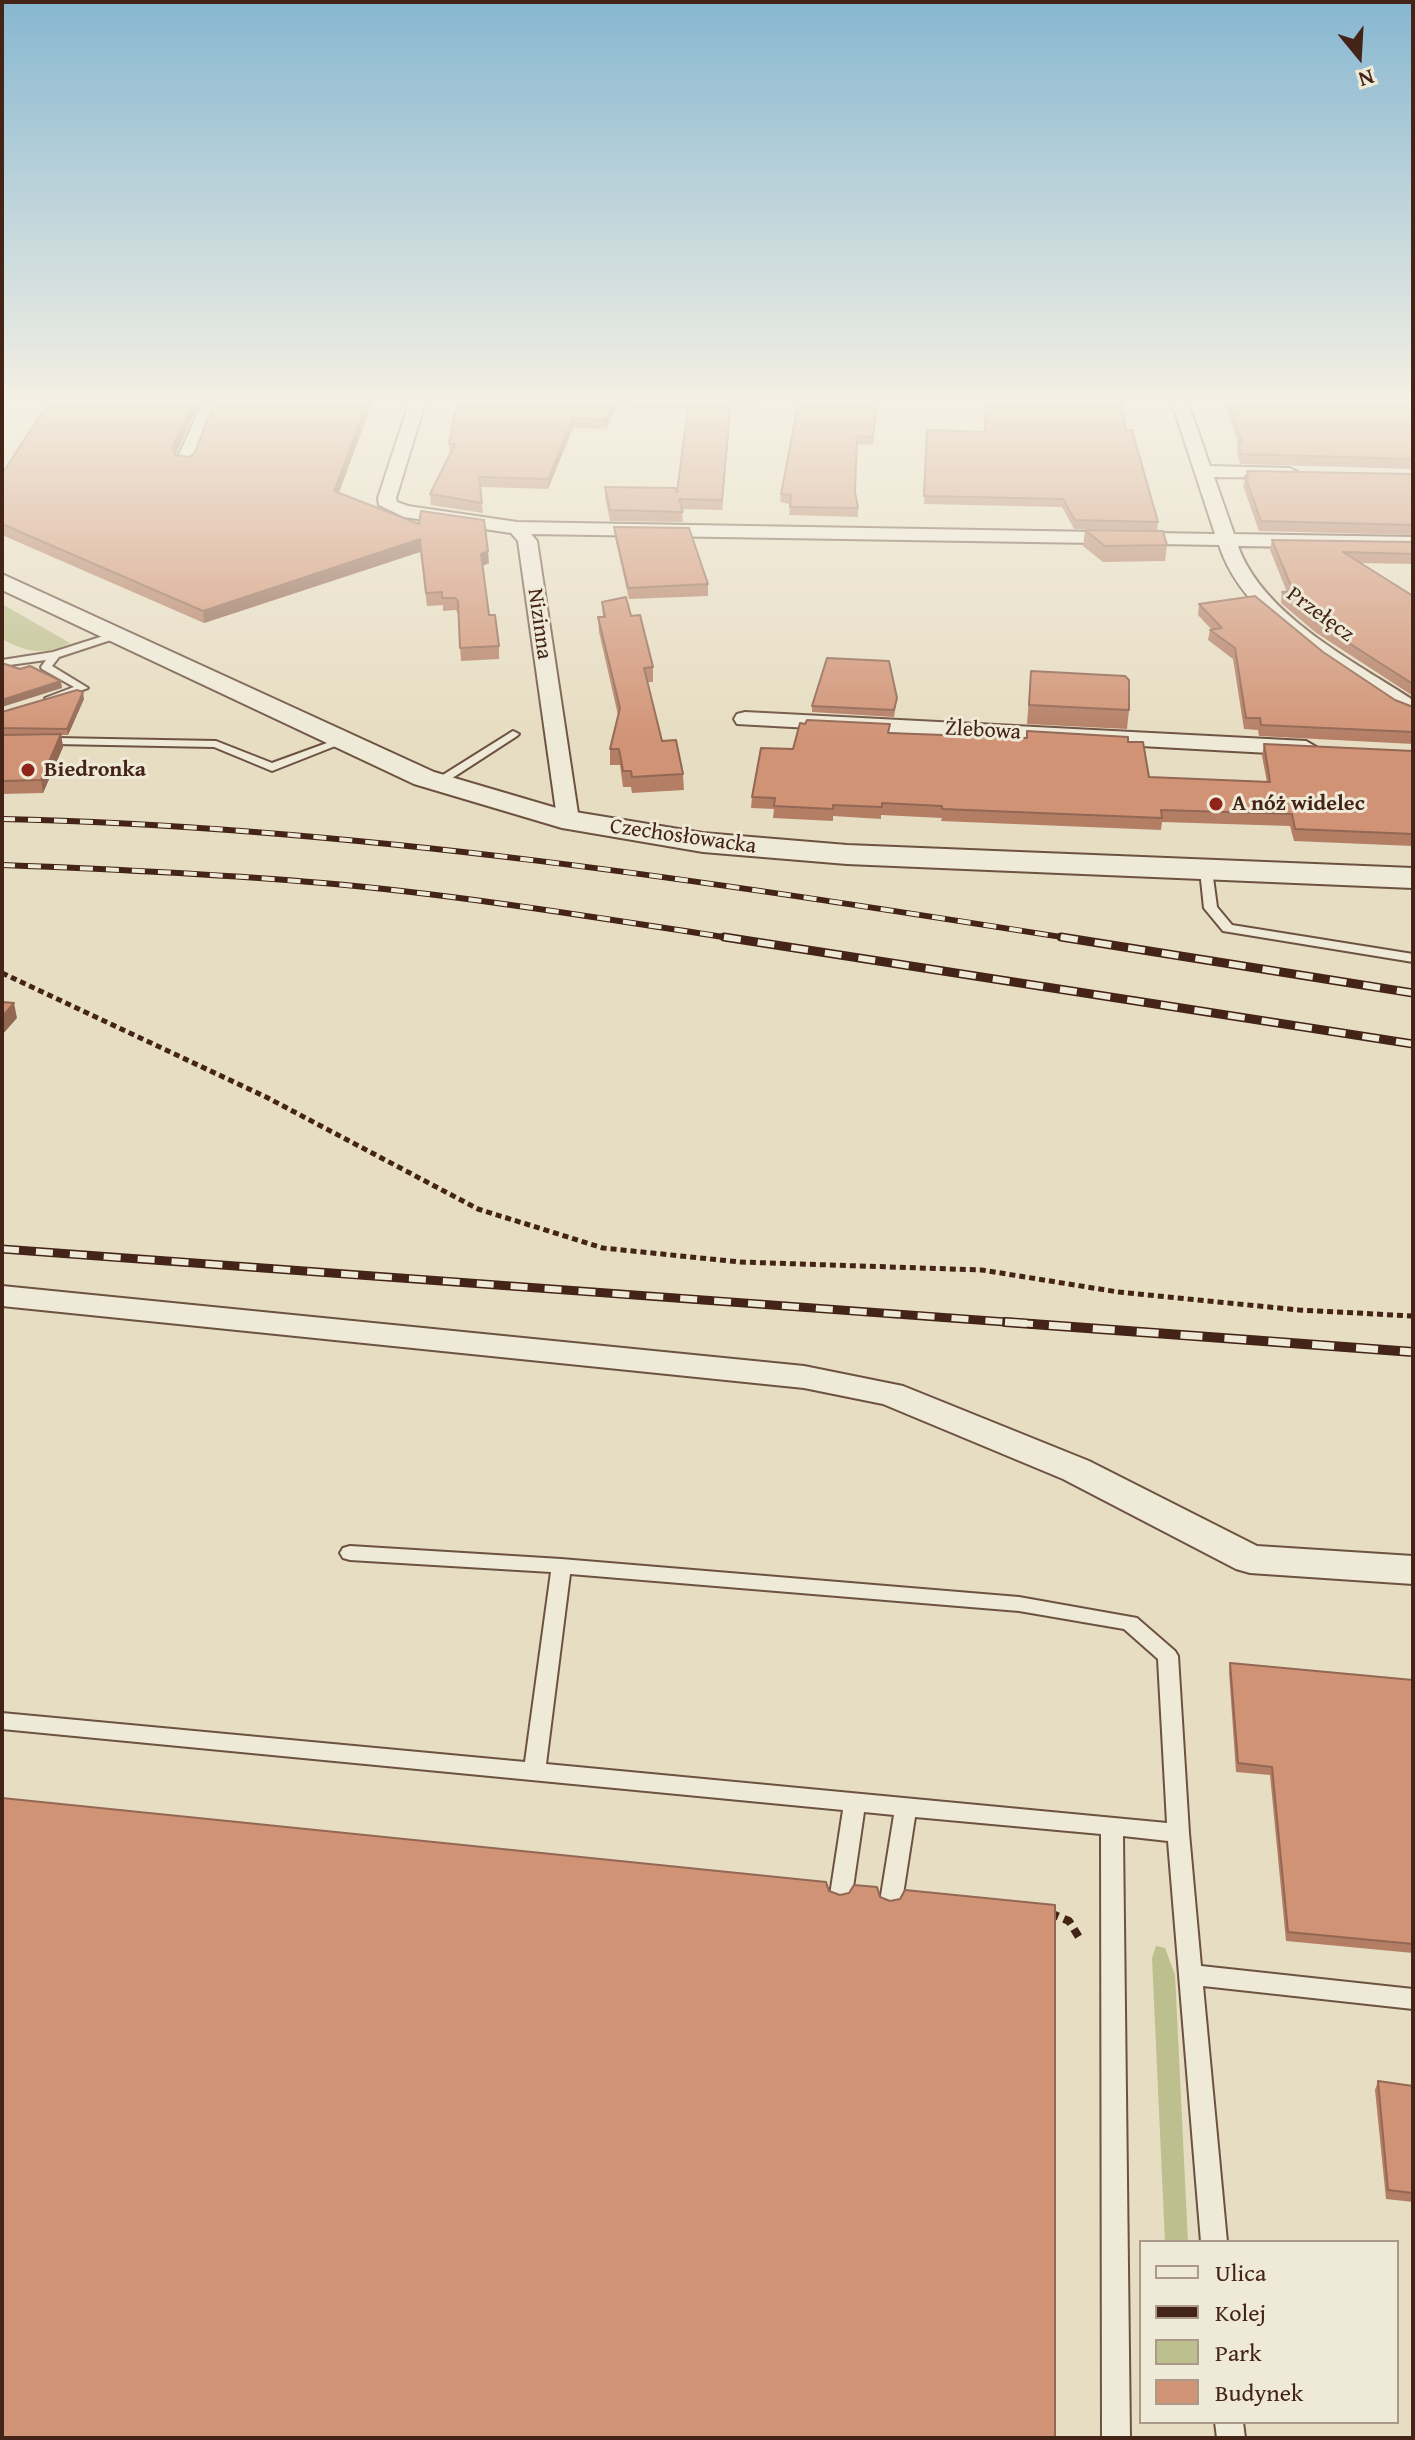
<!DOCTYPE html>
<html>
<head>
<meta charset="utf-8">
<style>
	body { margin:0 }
	#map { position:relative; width:1415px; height:2440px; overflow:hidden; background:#e7ddc2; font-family:"Gentium Book Plus",serif }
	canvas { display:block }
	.frame { position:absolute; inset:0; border:4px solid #442417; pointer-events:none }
	.legend { position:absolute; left:1139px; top:2240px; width:260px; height:184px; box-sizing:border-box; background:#efe9d7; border:2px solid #ab9a8a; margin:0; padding:10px 14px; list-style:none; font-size:24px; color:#442417 }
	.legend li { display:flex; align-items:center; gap:16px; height:40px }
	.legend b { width:40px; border:2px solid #ab9a8a }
	.north { position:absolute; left:1319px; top:16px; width:80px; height:80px; -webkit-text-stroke:6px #efe9d7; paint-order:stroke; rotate:162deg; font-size:22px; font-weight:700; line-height:32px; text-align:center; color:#442417 }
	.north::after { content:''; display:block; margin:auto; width:28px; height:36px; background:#442417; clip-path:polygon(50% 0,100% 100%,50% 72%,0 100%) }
</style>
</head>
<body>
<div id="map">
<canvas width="1415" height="2440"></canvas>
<div class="frame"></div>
<ul class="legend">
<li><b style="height:10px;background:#efe9d7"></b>Ulica</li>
<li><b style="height:10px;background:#442417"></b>Kolej</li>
<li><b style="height:22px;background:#bebf8e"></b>Park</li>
<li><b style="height:22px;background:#d19376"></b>Budynek</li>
</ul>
<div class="north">N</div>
</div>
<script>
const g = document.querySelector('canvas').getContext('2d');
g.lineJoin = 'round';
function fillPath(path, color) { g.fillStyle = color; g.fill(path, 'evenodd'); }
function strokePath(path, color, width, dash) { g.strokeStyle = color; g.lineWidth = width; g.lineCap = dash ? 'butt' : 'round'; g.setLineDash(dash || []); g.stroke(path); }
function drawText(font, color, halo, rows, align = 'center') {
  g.font = font + ' "Gentium Book Plus",serif'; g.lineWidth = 6; g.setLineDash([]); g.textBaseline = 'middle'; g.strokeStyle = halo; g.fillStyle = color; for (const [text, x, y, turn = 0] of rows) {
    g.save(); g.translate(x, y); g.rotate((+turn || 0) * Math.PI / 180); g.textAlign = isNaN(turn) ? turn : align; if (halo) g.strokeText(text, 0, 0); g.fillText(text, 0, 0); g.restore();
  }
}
fillPath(new Path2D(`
	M 2,604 L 70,643 C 45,656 26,652 2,639 Z
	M 1156,1946 L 1165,1948 L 1175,1975 L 1188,2242 L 1165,2242 L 1152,1958 Z`), '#bebf8e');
const service = new Path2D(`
	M 116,632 L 121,635 L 120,637 L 59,657 L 52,666 L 88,688 L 51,701 L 45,698 L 74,687 L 42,669 L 41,667 L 46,660 L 2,666 L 2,660 L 53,652 Z
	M 513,731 L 519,734 L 517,736 L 440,786 L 432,786 L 430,783 Z
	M 2,737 L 216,741 L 272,763 L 338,739 L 348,741 L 272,771 L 214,747 L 2,743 Z
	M 1206,866 L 1212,870 L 1217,907 L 1232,925 L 1413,954 L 1413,962 L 1223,931 L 1204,908 L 1200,870 Z
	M 350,1546 L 561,1559 L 1019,1597 L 1137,1618 L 1175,1651 L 1178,1656 L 1189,1833 L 1201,1966 L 1413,1989 L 1413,2009 L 1203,1986 L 1227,2242 L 1201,2242 L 1168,1841 L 1123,1836 L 1130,2438 L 1102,2438 L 1101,1834 L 915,1817 L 900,1914 L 897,1921 L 889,1923 L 881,1921 L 878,1914 L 894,1815 L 864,1812 L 850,1908 L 847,1915 L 839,1917 L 831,1915 L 828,1908 L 843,1810 L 2,1729 L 2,1713 L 525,1762 L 551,1572 L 350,1560 L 343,1558 L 340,1553 L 343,1548 ZM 570,1574 L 1019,1611 L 1124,1629 L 1158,1659 L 1167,1823 L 546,1764 Z
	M 1215,2422 L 1243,2422 L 1245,2438 L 1217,2438 Z`);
const minor = new Path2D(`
	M 204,400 L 220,400 L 194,461 L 191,465 L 179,465 L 176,461 Z
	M 410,400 L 426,400 L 396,498 L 397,502 L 408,506 L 517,522 L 1215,534 L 1171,400 L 1187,400 L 1210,466 L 1290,468 L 1299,473 L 1290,478 L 1214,477 L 1234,534 L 1413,537 L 1413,549 L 1238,546 C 1262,615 1355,662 1413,700 L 1413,717 C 1396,712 1380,698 1366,688 C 1311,653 1240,611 1219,545 L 531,534 L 537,541 L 579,820 L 567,827 L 558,825 L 518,541 L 511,533 L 404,517 L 379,505 L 378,498 Z
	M 745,712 L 1306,741 L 1318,748 L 1306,755 L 737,724 L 734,719 L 737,714 Z
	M 2,1286 L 804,1366 L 903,1386 L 1089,1461 L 1257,1546 L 1413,1556 L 1413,1584 L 1250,1573 L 1236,1569 L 1063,1479 L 883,1404 L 804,1388 L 2,1306 Z`);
const tertiary = new Path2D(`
	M 2,400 L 13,400 L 2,407 Z
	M 2,574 L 434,772 L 563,810 L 703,833 L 847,845 L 1413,868 L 1413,888 L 847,864 L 703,852 L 562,828 L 414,784 L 2,590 Z`);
strokePath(service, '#6d5242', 4);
strokePath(minor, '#6d5242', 4);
strokePath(tertiary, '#6d5242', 4);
strokePath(new Path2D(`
	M 2,973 L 268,1098 L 478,1209 L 603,1248 L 740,1262 L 982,1270 L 1118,1292 L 1299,1310 L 1413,1316`), '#442417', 5, [6, 4]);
strokePath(new Path2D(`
	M 1050,1913 L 1069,1921 L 1080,1939`), '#442417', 8, [9, 6]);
fillPath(service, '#efe9d7');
fillPath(minor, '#efe9d7');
fillPath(tertiary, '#efe9d7');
const railFar2 = new Path2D(`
	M 2,819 C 363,827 717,883 1074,939
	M 2,865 C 109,869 216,874 323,883 C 461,895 599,918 737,939`);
const railFar1 = new Path2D(`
	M 724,937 L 1413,1044
	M 1061,937 L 1413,993
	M 2,1249 L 1033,1324`);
const rail = new Path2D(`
	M 1005,1322 L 1413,1352`);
strokePath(railFar2, '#442417', 6);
strokePath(railFar1, '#442417', 9);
strokePath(rail, '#442417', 10);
strokePath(railFar2, '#efe9d7', 4, [13]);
strokePath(railFar1, '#efe9d7', 6, [17]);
strokePath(rail, '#efe9d7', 7, [22]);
fillPath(new Path2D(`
	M 201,400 L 175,455 L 190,457 L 373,400 L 339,493 L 489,563 L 483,566 L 489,615 L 499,646 L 499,659 L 461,661 L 458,614 L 456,610 L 443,611 L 443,605 L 427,606 L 420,552 L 204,623 L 2,535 L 2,474 Z
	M 459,400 L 758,400 L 757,406 L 731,405 L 722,510 L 682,509 L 683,522 L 610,521 L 605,497 L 605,487 L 677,492 L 688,409 L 617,407 L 606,429 L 573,428 L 548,489 L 480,487 L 483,513 L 431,505 L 430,494 L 450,453 L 449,444 Z
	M 878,400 L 873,445 L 856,444 L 855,492 L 858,508 L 858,517 L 789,515 L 790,504 L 780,502 L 781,494 Z
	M 1224,400 L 1413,400 L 1413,469 L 1240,464 L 1237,452 L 1238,443 Z
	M 927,430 L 985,432 L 1126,430 L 1158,522 L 1157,530 L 1074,529 L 1062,507 L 924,504 Z
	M 1247,471 L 1413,474 L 1413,535 L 1259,531 L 1243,486 Z
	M 614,527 L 708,584 L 708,596 L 629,599 L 615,538 Z
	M 1085,530 L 1167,545 L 1165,561 L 1103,562 L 1083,546 Z
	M 1272,540 L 1413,542 L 1413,564 L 1360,563 L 1413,596 L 1413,696 L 1315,632 L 1281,603 L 1282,592 L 1287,592 L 1270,550 Z
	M 602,602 L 631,616 L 653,667 L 653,682 L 648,682 L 662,741 L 683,774 L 684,790 L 632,793 L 631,787 L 623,787 L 620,765 L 610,765 L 610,749 L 618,715 L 599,632 L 598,617 L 603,617 Z
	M 1199,604 L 1323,652 L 1395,700 L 1413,707 L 1413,744 L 1259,736 L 1258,730 L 1244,729 L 1233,659 L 1208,640 L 1210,630 L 1212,630 L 1198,615 Z
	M 1031,671 L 1129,710 L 1127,729 L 1027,724 Z
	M 84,699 L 68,735 L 61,735 L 63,747 L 43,793 L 2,794 L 2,712 Z
	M 896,704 L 894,717 L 812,712 L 812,706 Z
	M 890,733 L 1128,742 L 1149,777 L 1267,782 L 1262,756 L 1264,744 L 1413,751 L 1413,846 L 1294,841 L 1290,826 L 1162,822 L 1161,830 L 941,821 L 942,818 L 881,815 L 881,819 L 833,816 L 833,821 L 773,818 L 774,809 L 751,808 L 752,797 L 793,749 Z
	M 1230,1663 L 1413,1680 L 1413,1953 L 1286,1941 L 1270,1775 L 1236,1772 L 1229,1672 Z
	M 1378,2081 L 1413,2086 L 1413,2202 L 1386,2199 L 1375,2090 Z`), '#b47e65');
fillPath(new Path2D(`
	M 194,400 L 201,400 L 173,460 L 172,448 Z
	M 368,400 L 373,400 L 335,503 L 334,491 Z
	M 616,400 L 617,400 L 617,407 L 606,429 L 606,420 Z
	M 731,400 L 731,405 L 722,510 L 722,500 Z
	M 573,418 L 573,428 L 548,489 L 548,479 Z
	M 420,539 L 420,552 L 204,623 L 203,611 Z
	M 488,551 L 489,563 L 482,566 L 481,554 Z
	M 61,681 L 62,688 L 2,707 L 2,700 Z
	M 83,692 L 84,699 L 68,735 L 67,729 Z
	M 61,734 L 63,747 L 43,793 L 41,780 Z
	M 14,1003 L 17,1018 L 2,1035 L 2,1017 Z`), '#926753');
const building = new Path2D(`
	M 50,400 L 194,400 L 172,448 L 175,455 L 190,457 L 195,452 L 215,400 L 368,400 L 334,491 L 419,524 L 421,511 L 484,520 L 488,551 L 481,554 L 489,615 L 495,615 L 499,646 L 460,648 L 458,601 L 455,598 L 442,598 L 442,592 L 426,593 L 420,539 L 203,611 L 2,524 L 2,474 Z
	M 459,400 L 616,400 L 606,420 L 573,418 L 548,479 L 479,477 L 482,503 L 430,494 L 455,444 L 449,444 L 454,417 Z
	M 689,400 L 731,400 L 722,500 L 679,499 L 683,512 L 610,510 L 605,487 L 675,488 L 677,492 Z
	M 799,400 L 877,400 L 873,437 L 857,436 L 855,492 L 858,508 L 790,507 L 791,495 L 781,494 Z
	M 986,400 L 1121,400 L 1126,430 L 1132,430 L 1158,522 L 1075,520 L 1063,499 L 924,496 L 927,430 L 985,432 Z
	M 1229,400 L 1413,400 L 1413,459 L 1241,454 L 1238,443 L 1242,443 Z
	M 1247,471 L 1413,474 L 1413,525 L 1261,521 L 1245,476 L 1248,477 Z
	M 614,527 L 689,528 L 708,584 L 628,588 Z
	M 1085,530 L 1163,531 L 1167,545 L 1105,546 Z
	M 1272,540 L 1413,542 L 1413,554 L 1343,552 L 1413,596 L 1413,684 L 1316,622 L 1282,592 L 1293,591 Z
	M 1255,596 L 1323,652 L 1395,700 L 1413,707 L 1413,732 L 1261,725 L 1260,718 L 1246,718 L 1235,648 L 1210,630 L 1222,628 L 1199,604 Z
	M 626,597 L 631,616 L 640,615 L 653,667 L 644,668 L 662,741 L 676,740 L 683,774 L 632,777 L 631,771 L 623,771 L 619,749 L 610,749 L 620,708 L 598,617 L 605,617 L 602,602 Z
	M 827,658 L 889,661 L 897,698 L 894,710 L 812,706 Z
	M 2,663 L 20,669 L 30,666 L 61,681 L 2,700 Z
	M 1031,671 L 1125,676 L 1129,680 L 1129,710 L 1029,705 Z
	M 77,690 L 83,692 L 67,729 L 2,728 L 2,712 Z
	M 807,720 L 890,724 L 888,733 L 1027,738 L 1027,731 L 1128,737 L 1128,742 L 1143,742 L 1149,777 L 1270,782 L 1264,744 L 1413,751 L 1413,834 L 1295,829 L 1292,814 L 1161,810 L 1162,818 L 942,809 L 942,806 L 882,803 L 882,807 L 833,805 L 833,809 L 774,806 L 775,798 L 752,797 L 761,748 L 793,749 L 800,723 L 805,724 Z
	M 61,734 L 41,780 L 2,781 L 2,735 Z
	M 2,1002 L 14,1003 L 2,1017 Z
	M 1230,1663 L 1413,1680 L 1413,1944 L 1288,1932 L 1272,1767 L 1238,1763 Z
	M 2,1798 L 826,1882 L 829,1891 L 840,1895 L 849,1893 L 854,1885 L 877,1887 L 880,1897 L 890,1901 L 900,1899 L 905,1890 L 1055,1905 L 1055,2438 L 2,2438 Z
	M 1378,2081 L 1413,2086 L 1413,2193 L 1388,2190 Z`);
fillPath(building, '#d19376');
strokePath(building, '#926753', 2);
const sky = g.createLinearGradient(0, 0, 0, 742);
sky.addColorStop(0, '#87b7d1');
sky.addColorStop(0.54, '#f4f0e4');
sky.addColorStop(1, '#f4f0e400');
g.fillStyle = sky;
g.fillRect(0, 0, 1415, 742);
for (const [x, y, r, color] of [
	[28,770,8,"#8f2418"],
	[1216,804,8,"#8f2418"]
]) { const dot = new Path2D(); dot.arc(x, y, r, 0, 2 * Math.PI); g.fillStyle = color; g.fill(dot); strokePath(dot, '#efe9d7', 3); }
drawText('22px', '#442417', '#efe9d7', [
	["Przełęcz",1320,615,36],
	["Nizinna",539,624,82],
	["Żlebowa",983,731,3],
	["Czechosłowacka",683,837,8]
]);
drawText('bold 22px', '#442417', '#efe9d7', [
	["Biedronka",44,770],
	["A nóż widelec",1232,804]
], 'left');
</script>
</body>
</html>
